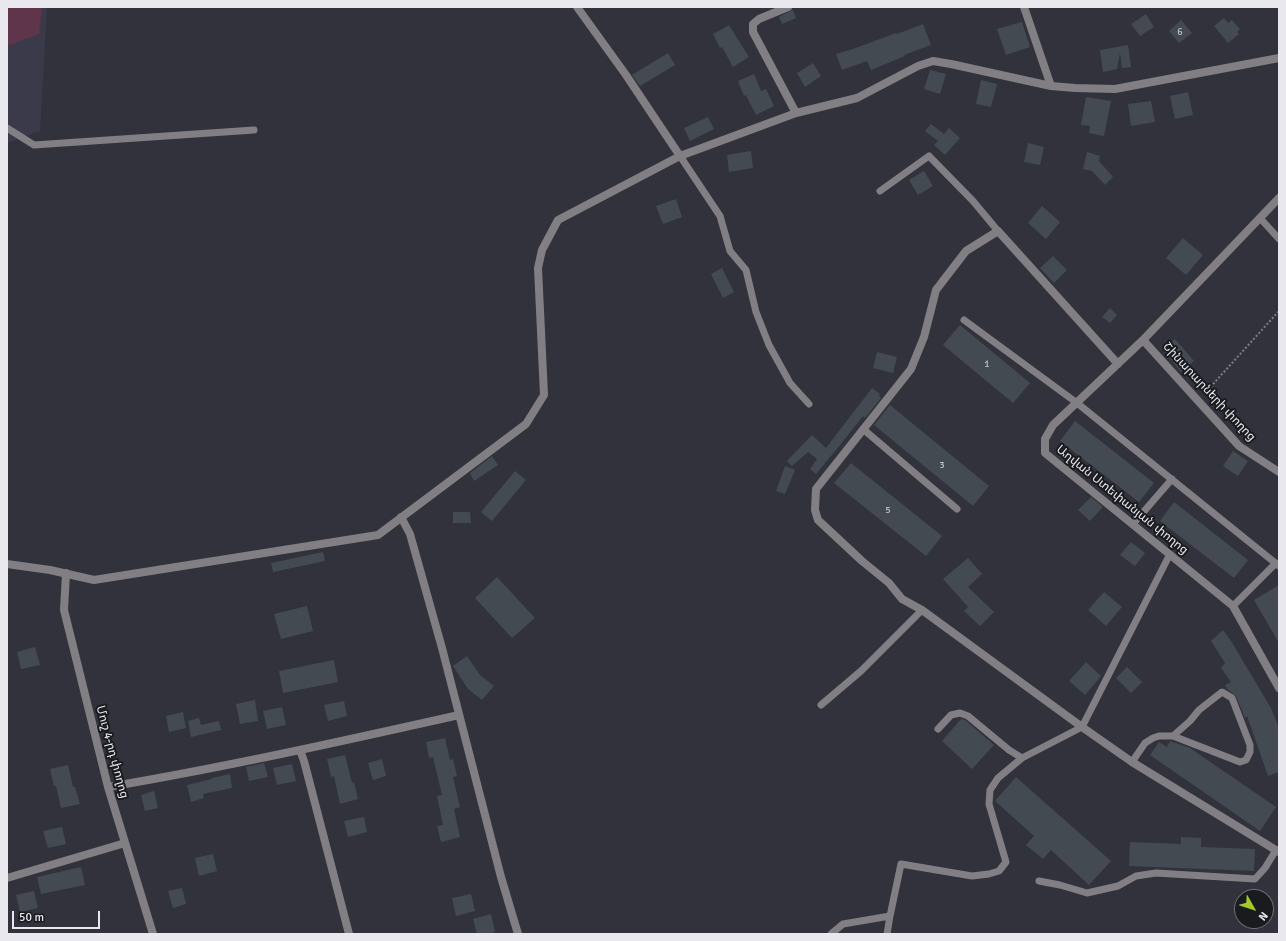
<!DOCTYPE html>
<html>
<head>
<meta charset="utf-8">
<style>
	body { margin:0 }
	#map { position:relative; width:1286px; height:941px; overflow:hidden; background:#32323c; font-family:Signika,sans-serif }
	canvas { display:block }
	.frame { position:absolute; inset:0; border:8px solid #e8e8ee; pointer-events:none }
	.north { position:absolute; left:1234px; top:889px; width:40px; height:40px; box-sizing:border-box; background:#1a1b1f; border:1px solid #6c6d72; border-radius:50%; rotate:129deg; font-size:11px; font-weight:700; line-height:16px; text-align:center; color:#e8e8ee }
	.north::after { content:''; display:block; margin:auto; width:14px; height:18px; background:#a1c929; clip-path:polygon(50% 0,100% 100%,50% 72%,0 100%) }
	.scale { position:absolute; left:12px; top:911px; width:88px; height:18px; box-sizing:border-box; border:2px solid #e8e8ee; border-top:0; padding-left:5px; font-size:12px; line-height:14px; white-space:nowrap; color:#e8e8ee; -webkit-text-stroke:3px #1a1b1f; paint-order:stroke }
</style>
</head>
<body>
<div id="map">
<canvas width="1286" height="941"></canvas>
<div class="frame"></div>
<div class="north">N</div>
<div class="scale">50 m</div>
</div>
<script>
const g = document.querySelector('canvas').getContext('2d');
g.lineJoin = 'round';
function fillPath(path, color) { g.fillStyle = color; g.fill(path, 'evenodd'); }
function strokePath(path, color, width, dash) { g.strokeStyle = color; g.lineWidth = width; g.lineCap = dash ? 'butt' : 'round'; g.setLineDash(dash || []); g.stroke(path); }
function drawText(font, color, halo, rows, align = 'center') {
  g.font = font + ' Signika,"Noto Sans Armenian",sans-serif'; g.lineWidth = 4; g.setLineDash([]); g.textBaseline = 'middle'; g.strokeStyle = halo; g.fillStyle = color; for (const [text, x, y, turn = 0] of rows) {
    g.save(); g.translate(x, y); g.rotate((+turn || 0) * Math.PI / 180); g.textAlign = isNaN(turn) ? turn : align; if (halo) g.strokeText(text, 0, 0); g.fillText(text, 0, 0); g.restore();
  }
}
fillPath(new Path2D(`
	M 7,7 L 47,7 L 40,131 L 7,143 Z`), '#3a3a4a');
fillPath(new Path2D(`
	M 7,7 L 42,7 L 39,34 L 7,46 Z`), '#5e354a');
fillPath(new Path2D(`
	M 792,10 L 793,10 L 796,18 L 782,24 L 779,17 Z
	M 1146,14 L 1154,27 L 1140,36 L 1131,24 Z
	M 1224,18 L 1228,23 L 1232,20 L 1240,29 L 1237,32 L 1239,34 L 1228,43 L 1214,26 Z
	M 1181,20 L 1192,33 L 1179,43 L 1169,31 Z
	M 1022,22 L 1030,47 L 1006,55 L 997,29 Z
	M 923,24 L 931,45 L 904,55 L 905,56 L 871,70 L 867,61 L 842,70 L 836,54 L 853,49 L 896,33 L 897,34 Z
	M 729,25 L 749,57 L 733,67 L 722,47 L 720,48 L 713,34 Z
	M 1128,45 L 1131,67 L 1122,68 L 1120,53 L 1117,69 L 1103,72 L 1100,50 Z
	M 668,53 L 675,65 L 640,86 L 632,75 Z
	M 813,63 L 821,76 L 805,87 L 797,73 Z
	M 930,70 L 946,74 L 940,94 L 924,89 Z
	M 754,74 L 761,91 L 766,89 L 774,106 L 756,115 L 746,95 L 744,96 L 738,81 Z
	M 981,80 L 997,84 L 991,107 L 976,104 Z
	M 1188,92 L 1193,115 L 1175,119 L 1170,96 Z
	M 1086,97 L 1111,101 L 1104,136 L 1089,133 L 1090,126 L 1081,125 Z
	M 1151,101 L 1155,122 L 1131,126 L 1128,104 Z
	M 708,117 L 714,129 L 690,141 L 684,128 Z
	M 931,124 L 944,134 L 949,128 L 960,138 L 945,155 L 934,145 L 938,141 L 925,131 Z
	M 1028,143 L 1044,147 L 1040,165 L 1024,162 Z
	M 751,151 L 753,168 L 729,172 L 727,155 Z
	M 1087,152 L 1100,156 L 1099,161 L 1113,177 L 1105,185 L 1092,171 L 1083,169 Z
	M 924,171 L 933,186 L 918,195 L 909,180 Z
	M 676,199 L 682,217 L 663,224 L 656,206 Z
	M 1042,206 L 1060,222 L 1046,239 L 1028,223 Z
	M 1183,238 L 1203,255 L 1186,275 L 1166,258 Z
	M 1053,256 L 1067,270 L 1054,283 L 1040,268 Z
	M 722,268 L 734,292 L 723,298 L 711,274 Z
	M 1110,308 L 1117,315 L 1110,323 L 1102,317 Z
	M 960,325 L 1030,383 L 1013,403 L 943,345 Z
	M 1175,339 L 1194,361 L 1181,372 L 1162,349 Z
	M 877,352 L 897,357 L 893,373 L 873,368 Z
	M 872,388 L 880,394 L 879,395 L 881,398 L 865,418 L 863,416 L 841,444 L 816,474 L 810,469 L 817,459 L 808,452 L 792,466 L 787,461 L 812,435 L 826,448 Z
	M 890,405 L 989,486 L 973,506 L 874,425 Z
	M 1075,421 L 1154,483 L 1139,502 L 1060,441 Z
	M 1233,451 L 1248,461 L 1238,476 L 1223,466 Z
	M 492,456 L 498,465 L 474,481 L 470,473 Z
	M 851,463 L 942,536 L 926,556 L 834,483 Z
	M 785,466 L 795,470 L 785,494 L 776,491 Z
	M 515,471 L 526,480 L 492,521 L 481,512 Z
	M 1091,497 L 1103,507 L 1090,521 L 1078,510 Z
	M 1174,502 L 1248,560 L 1234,578 L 1160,521 Z
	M 453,512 L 470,512 L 471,523 L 453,523 Z
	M 1131,542 L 1145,553 L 1135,566 L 1120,555 Z
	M 323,552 L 325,561 L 273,572 L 271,563 Z
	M 968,558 L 982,574 L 968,587 L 994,612 L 980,626 L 964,611 L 968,607 L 943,579 Z
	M 497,577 L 535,618 L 512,638 L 475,598 Z
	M 1279,585 L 1279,643 L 1254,600 Z
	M 1104,592 L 1122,607 L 1106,626 L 1088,610 Z
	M 307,606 L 313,631 L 281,639 L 274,614 Z
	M 1223,630 L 1231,641 L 1271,708 L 1279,728 L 1279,772 L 1268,776 L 1247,716 L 1245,718 L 1236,696 L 1228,690 L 1225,685 L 1231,682 L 1221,668 L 1225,663 L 1211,641 Z
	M 35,647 L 40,665 L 21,669 L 17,652 Z
	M 467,656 L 480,675 L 494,686 L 482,700 L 468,689 L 453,666 Z
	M 334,660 L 338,682 L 283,693 L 279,671 Z
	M 1086,662 L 1101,676 L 1085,695 L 1069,681 Z
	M 1127,667 L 1142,682 L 1131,693 L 1116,678 Z
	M 255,700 L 258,721 L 240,724 L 236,704 Z
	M 344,701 L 347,716 L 328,721 L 324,705 Z
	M 282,707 L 286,725 L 267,729 L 263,711 Z
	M 183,712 L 186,728 L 169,732 L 166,716 Z
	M 199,718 L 201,725 L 219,721 L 221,730 L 191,737 L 188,721 Z
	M 961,719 L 965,720 L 994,745 L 972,769 L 942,741 Z
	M 445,738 L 450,760 L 453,759 L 457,776 L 453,777 L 460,807 L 454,809 L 460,837 L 441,842 L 437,826 L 443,825 L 437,796 L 442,795 L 433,757 L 429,758 L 426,742 Z
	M 1170,741 L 1190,748 L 1276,807 L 1260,831 L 1150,755 L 1159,742 L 1167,747 Z
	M 345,755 L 352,783 L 354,782 L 358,799 L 340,804 L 334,776 L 331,777 L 327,759 Z
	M 382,759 L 386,776 L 373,780 L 368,763 Z
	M 264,763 L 268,777 L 249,781 L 246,767 Z
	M 292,764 L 296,781 L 277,785 L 273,768 Z
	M 68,765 L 73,787 L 75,787 L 80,804 L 61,808 L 56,786 L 54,786 L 50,769 Z
	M 230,774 L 232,788 L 203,794 L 204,798 L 191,802 L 187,785 L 212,779 L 212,778 Z
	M 1016,777 L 1111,861 L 1089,885 L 1051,850 L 1043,859 L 1026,845 L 1034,836 L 995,801 Z
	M 154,791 L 158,808 L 145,811 L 141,795 Z
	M 364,817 L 367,832 L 348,837 L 344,821 Z
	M 62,827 L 66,844 L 48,848 L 43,831 Z
	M 1181,837 L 1201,838 L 1201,847 L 1255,849 L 1254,871 L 1129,866 L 1130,842 L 1181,844 Z
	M 213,854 L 217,871 L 199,876 L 195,858 Z
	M 81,867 L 85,885 L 41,894 L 37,877 Z
	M 182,888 L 186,904 L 173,908 L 168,891 Z
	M 34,891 L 38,908 L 20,912 L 16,895 Z
	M 471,894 L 475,911 L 456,916 L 452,898 Z
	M 491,914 L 495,932 L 486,934 L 477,934 L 473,919 Z`), '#434a52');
strokePath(new Path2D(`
	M 1205,393 L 1279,311`), '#7e7e86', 2, [2, 2]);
strokePath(new Path2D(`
	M 7,128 L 34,145 L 254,130
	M 680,156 L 720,216 L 730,251 L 746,270 L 756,312 L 769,345 L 790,383 L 809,404
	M 880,191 L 929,156 L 973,201 L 998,231
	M 1260,218 L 1279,239
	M 964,320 L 1077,403 L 1279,566
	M 863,429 L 957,509
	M 1133,524 L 1172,479
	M 1233,606 L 1276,563
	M 821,705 L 861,671 L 922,610
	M 938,729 L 951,715 L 960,713 L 968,716 L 1009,750 L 1022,758
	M 1132,762 L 1145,743 L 1153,738 L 1159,736 L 1173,736 L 1240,762 L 1246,760 L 1250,752 L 1250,745 L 1232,698 L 1222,692 L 1199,710 L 1190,721 L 1173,736
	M 1039,881 L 1060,885 L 1087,893 L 1118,886 L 1136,876 L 1156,873 L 1255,879 L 1265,868 L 1276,850
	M 831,934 L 843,924 L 890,916 L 901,864 L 972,876 L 989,874 L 999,871 L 1006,862 L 989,804 L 990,790 L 998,778 L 1022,758 L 1082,727 L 1170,554
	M 887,934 L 890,916`), '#827f84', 7);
strokePath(new Path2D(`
	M 577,7 L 626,75 L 680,156
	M 788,7 L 759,19 L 753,24 L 753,32 L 796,113
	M 1024,7 L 1051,86
	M 1279,198 L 1143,340 L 1053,425 L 1045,439 L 1045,453 L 1233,606 L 1279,688
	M 1143,340 L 1239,446 L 1279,472
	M 1118,364 L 998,231 L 966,251 L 936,290 L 924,337 L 911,369 L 816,489 L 815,510 L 818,520 L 862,561 L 889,583 L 902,599 L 922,610 L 1082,727 L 1132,762 L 1279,852
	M 401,517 L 410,534 L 442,648 L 501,877 L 518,934
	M 7,564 L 50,570 L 94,580 L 378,535 L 526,424 L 544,395 L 538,268 L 542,250 L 558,220 L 680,156 L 796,113 L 857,98 L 918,66 L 933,61 L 951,64 L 1051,86 L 1075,88 L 1115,89 L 1279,58
	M 66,573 L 64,610 L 108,787 L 153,934
	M 300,750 L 304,761 L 349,934
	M 108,787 C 226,767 343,741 459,715
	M 7,878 L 125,843`), '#827f84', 8);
drawText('10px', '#bfc0c7', null, [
	["6",1180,32],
	["1",987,364],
	["3",942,465],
	["5",888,510]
]);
drawText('12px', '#e8e8ee', '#1a1b1f', [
	["Շինարարների փողոց",1209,392,47],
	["Աղվան Ստեփանյան փողոց",1122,500,39],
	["Մուշ 4-րդ փողոց",112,752,75]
]);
</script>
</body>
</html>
